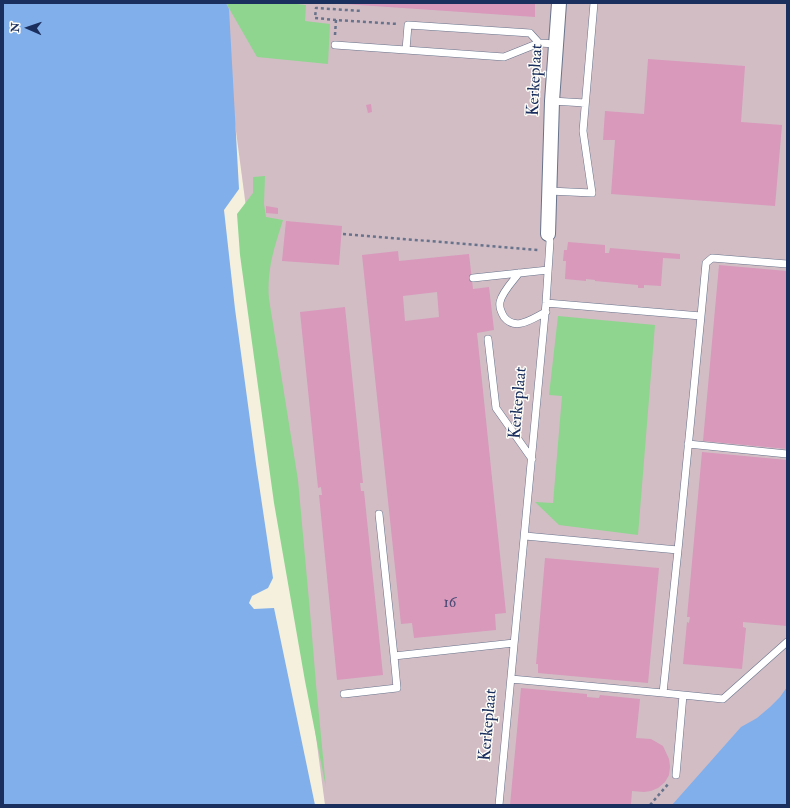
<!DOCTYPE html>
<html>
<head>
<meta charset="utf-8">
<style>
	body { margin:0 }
	#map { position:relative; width:790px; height:808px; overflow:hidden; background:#f5f0de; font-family:"IM FELL Double Pica",serif }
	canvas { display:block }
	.frame { position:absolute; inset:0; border:4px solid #1b2f5e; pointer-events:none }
	.north { position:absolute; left:8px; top:8px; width:40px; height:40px; -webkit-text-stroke:3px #fdfcf7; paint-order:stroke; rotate:272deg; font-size:11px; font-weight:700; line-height:16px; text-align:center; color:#1b2f5e }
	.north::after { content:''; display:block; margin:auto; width:14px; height:18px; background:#1b2f5e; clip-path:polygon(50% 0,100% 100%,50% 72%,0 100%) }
</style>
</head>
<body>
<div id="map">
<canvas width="790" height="808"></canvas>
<div class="frame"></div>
<div class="north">N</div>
</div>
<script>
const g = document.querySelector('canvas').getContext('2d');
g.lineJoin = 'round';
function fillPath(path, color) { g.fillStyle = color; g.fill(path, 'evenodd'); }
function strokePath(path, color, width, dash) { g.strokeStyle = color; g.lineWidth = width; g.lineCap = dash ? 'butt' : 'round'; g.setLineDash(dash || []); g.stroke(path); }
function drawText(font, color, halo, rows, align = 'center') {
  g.font = font + ' "IM FELL Double Pica",serif'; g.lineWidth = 3; g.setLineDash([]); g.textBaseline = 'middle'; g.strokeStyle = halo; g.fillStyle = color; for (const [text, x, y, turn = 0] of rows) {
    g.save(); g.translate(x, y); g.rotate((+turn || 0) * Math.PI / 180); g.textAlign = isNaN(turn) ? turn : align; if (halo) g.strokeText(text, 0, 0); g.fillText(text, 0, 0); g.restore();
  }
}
fillPath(new Path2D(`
	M 219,3 L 787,3 L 787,699 L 697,805 L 325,805 Z`), '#d2bdc5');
fillPath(new Path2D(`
	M 226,3 L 288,3 L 306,5 L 305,21 L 330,24 L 328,64 L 257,57 Z
	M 265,176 L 264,204 L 266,217 L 283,220 C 274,249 267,268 269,299 L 298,480 L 310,612 L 316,684 L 326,788 L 305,681 L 274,503 L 240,255 L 237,214 L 253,193 L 253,177 Z
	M 558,316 L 655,325 L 638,535 L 559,525 L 535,502 L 553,503 L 562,396 L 549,395 Z`), '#8fd58f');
fillPath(new Path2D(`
	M 3,3 L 226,3 L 229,9 L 239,189 L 224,210 L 235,309 L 256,464 L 273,578 L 268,588 L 252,596 L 249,603 L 254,609 L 274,608 L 315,805 L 3,805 Z
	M 787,687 L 787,805 L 672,805 L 741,727 L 757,718 L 770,707 L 780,697 Z`), '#80afeb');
fillPath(new Path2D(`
	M 344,3 L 535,3 L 535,17 L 344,4 Z
	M 648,59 L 745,66 L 741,122 L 782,125 L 775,206 L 611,194 L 615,140 L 603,140 L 605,111 L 644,114 Z
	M 371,104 L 372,112 L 368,113 L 366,105 Z
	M 266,206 L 278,208 L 278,214 L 266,213 Z
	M 286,221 L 342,226 L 339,265 L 282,261 Z
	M 568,242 L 605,245 L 605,253 L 609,253 L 610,248 L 680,254 L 680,259 L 663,258 L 661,286 L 644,285 L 644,288 L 638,288 L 638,285 L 595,281 L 595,280 L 586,279 L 586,281 L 565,279 L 566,261 L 563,261 L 564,250 L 567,250 Z
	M 398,251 L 399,261 L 469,254 L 473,289 L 489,287 L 494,330 L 477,333 L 506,613 L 495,614 L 496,630 L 414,638 L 412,623 L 401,624 L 362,255 ZM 437,292 L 439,317 L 405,321 L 403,296 Z
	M 719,265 L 787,271 L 787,449 L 703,441 Z
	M 345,307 L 363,483 L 360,483 L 361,491 L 364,491 L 383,675 L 337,680 L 319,495 L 322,495 L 321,487 L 318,488 L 300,312 Z
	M 702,452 L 787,460 L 787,626 L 743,622 L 743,627 L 746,628 L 742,669 L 683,664 L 687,622 L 689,623 L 690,617 L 687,617 Z
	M 545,558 L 659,568 L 648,683 L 538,673 L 538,664 L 536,664 Z
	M 521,688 L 587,694 L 587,697 L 599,698 L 600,695 L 640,699 L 636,738 L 651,739 L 663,746 L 669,759 L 670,767 L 669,775 L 665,782 L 658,788 L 651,791 L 644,792 L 632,791 L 631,805 L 510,805 Z`), '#d899bb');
const service = new Path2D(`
	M 539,43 L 530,33 L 408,25 L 406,50 L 504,57 L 539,43 L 556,44
	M 335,45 L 406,50
	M 552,101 L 585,103
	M 549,191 L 592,193 L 583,131 L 594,3
	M 519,273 C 513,281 502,292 500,302 C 499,307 501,312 504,317 C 516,332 533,318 546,312
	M 473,278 L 548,270
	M 546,303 L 701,316 L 678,550
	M 701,316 L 706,263 L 712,258 L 787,264
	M 488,339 L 496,408 L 532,459
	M 688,444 L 787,454
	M 379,514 L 394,656
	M 525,536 L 678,550 L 663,693 L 723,699 L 787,642
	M 511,679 L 663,693
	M 344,694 L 397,688 L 394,656 L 514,643
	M 676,775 L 683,695
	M 499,805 L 546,303 L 550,241 L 548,234`);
const minor = new Path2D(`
	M 548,234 L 552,101 L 559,3`);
strokePath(service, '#67738b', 8);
strokePath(minor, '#67738b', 16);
strokePath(new Path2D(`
	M 336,20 L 315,18 L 316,8 L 362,11
	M 335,35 L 336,20 L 398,24
	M 343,234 L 538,250
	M 650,805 L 669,783`), '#67738b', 2.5, [3, 3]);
strokePath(service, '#fff', 7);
strokePath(minor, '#fff', 14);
drawText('15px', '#4a4a75', null, [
	["16",450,604]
]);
drawText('17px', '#1b2f5e', '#fdfcf7', [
	["Kerkeplaat",536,80,-87],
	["Kerkeplaat",519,403,-85],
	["Kerkeplaat",489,725,-85]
]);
</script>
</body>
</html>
